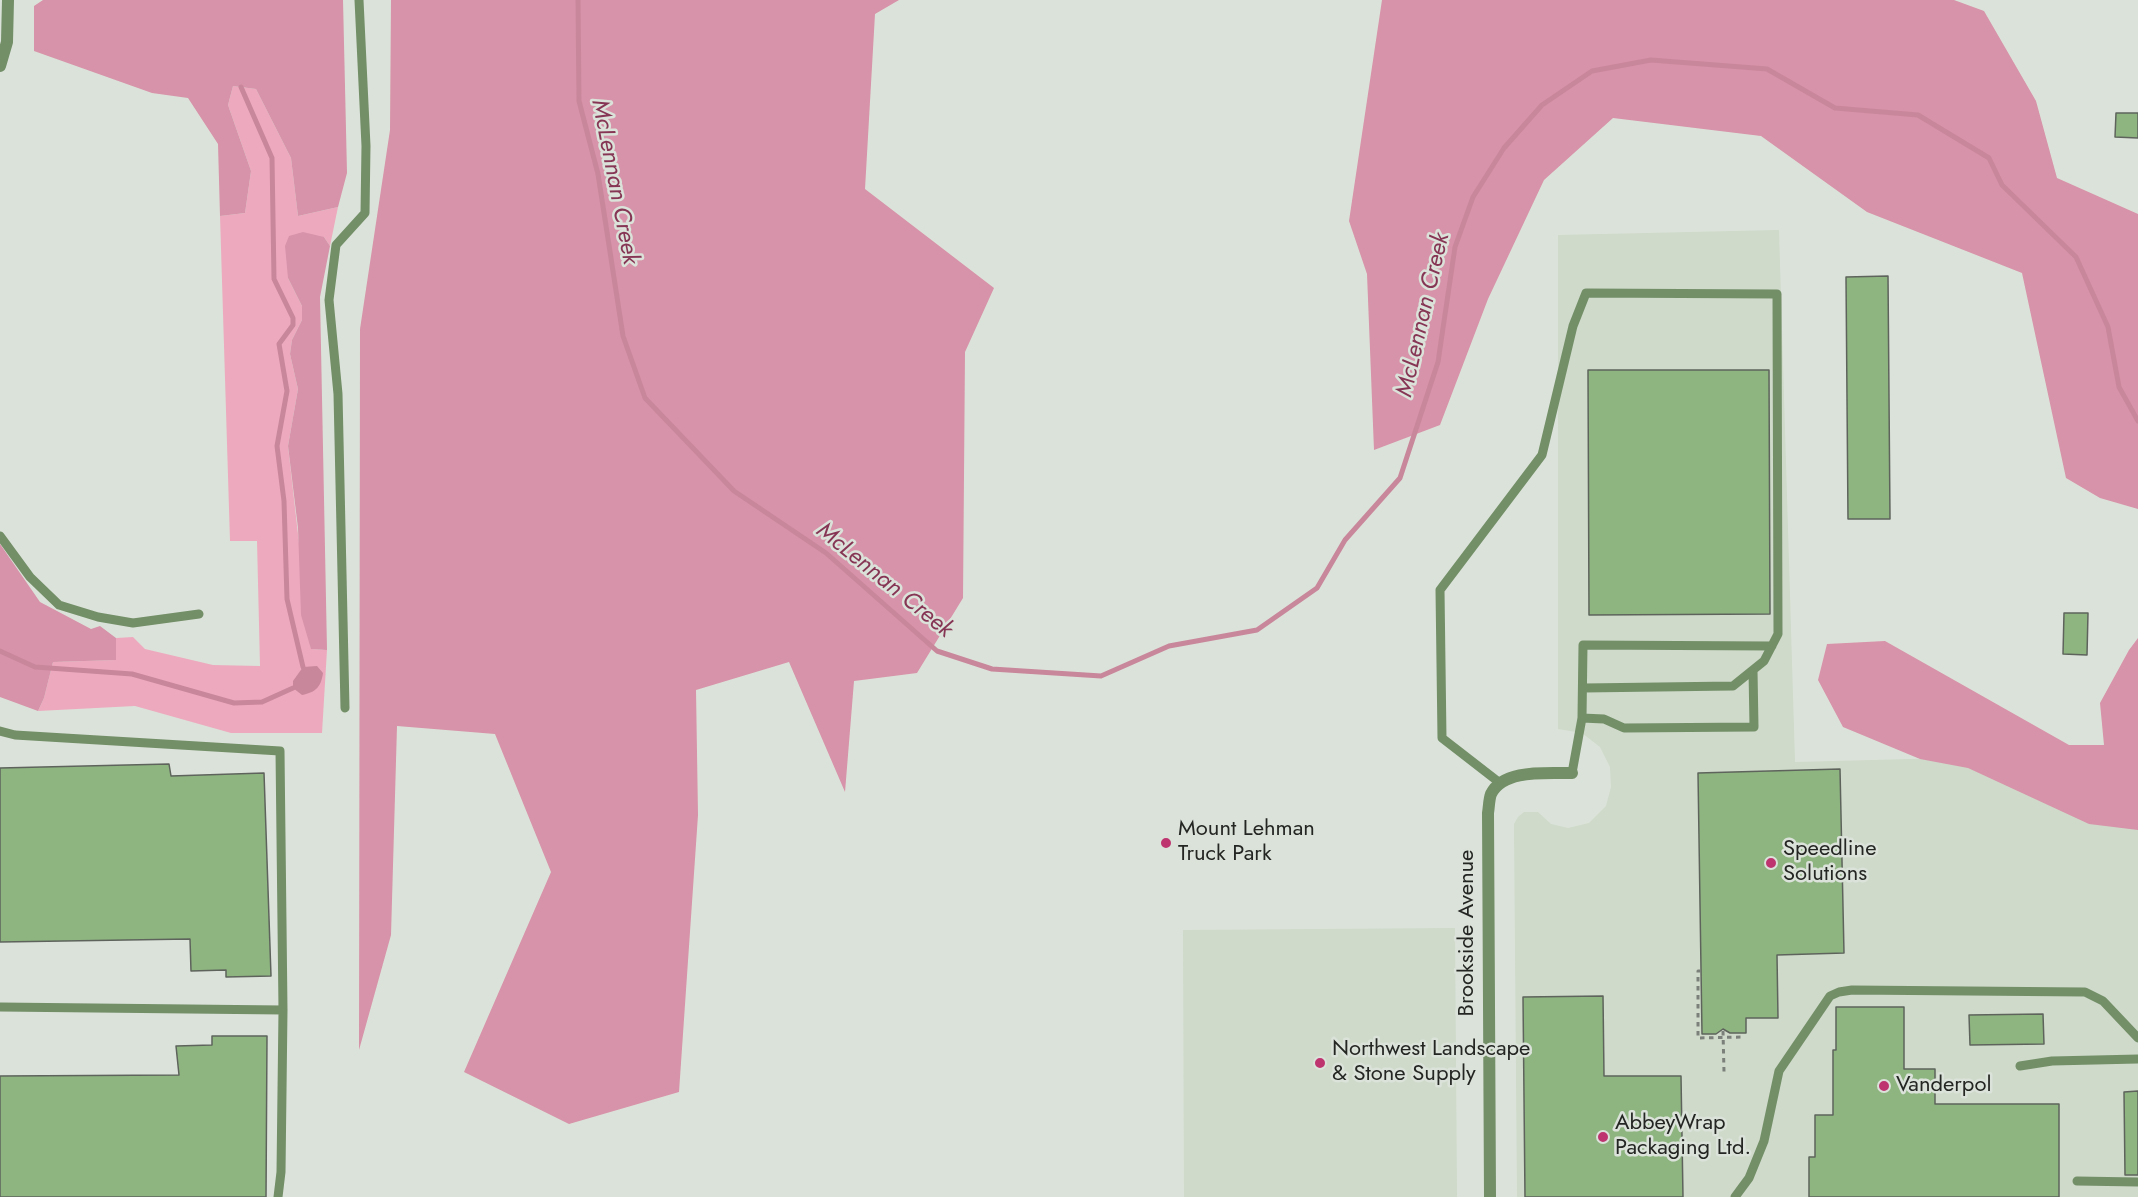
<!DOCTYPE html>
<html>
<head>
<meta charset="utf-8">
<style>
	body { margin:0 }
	canvas { display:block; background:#dbe2d9 }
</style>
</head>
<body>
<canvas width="2138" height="1197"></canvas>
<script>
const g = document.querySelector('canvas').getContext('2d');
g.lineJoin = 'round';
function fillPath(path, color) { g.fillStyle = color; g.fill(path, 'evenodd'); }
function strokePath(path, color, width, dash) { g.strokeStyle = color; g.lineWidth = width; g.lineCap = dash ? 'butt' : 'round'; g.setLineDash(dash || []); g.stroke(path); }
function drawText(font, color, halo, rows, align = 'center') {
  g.font = font + ' Jost,sans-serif'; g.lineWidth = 5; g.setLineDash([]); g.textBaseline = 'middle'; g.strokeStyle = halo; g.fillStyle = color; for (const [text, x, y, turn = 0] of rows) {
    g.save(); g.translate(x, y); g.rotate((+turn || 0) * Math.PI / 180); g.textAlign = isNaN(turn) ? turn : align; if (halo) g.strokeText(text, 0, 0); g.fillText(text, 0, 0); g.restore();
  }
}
fillPath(new Path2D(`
	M 1779,230 L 1795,762 L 1989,757 L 2138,815 L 2138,1197 L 1517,1197 L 1514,824 L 1518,817 L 1524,812 L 1538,812 L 1551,824 L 1568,828 L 1589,823 L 1606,806 L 1611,787 L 1610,767 L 1600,747 L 1582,733 L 1558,729 L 1558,235 Z
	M 1455,928 L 1457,1197 L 1184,1197 L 1183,930 Z`), '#cfdaca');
fillPath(new Path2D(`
	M 233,86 L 256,89 L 291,158 L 298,216 L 338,207 L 330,246 L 324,237 L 288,278 L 302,306 L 302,320 L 292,340 L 290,354 L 298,389 L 288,446 L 311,649 L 327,650 L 322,733 L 231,733 L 135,706 L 38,711 L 44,698 L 53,662 L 115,660 L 116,638 L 133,637 L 145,649 L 213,665 L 260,666 L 257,541 L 230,541 L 220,216 L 245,213 L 251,171 L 228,105 Z`), '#edaabf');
fillPath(new Path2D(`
	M 43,0 L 343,0 L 347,173 L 338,207 L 298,216 L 291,158 L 256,89 L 233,86 L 228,105 L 251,171 L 245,213 L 220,216 L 218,144 L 188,98 L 152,93 L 34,51 L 34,6 Z
	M 391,0 L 899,0 L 875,14 L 865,189 L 994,288 L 965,352 L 963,598 L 917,673 L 854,681 L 845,792 L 789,662 L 696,690 L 698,815 L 679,1092 L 569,1124 L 464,1072 L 551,872 L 495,734 L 397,726 L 391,935 L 359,1050 L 360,329 L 390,130 Z
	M 1382,0 L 1954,0 L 1984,11 L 2036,101 L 2057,178 L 2138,214 L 2138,509 L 2100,498 L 2066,478 L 2022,273 L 1867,212 L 1761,136 L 1613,118 L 1544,180 L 1488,299 L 1440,425 L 1374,450 L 1367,274 L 1349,221 Z
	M 303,232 L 324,237 L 330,246 L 320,297 L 327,650 L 311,649 L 301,615 L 298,528 L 288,446 L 298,389 L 290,354 L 292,340 L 302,320 L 302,306 L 288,278 L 285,246 L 289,236 Z
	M 0,544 L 40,602 L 91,629 L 100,626 L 116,638 L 116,660 L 53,662 L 44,698 L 38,711 L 0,697 Z
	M 2138,638 L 2138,830 L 2089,824 L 1968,768 L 1920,759 L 1843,727 L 1818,680 L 1827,644 L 1885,641 L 2069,745 L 2104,745 L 2100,703 L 2129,650 Z`), '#d793a9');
fillPath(new Path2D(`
	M 317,666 L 323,673 C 321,687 316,692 302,695 L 293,688 L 293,681 L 303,667 Z`), '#c9879c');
strokePath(new Path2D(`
	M 578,0 L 579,101 L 598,174 L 623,336 L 645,398 L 734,491 L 826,553 L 937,651 L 992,669 L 1101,676 L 1169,646 L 1257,630 L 1317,588 L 1345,540 L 1400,478 L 1438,362 L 1455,247 L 1473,197 L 1504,148 L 1542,105 L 1592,71 L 1651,60 L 1767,69 L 1835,108 L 1918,115 L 1989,158 L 2002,185 L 2076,257 L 2108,327 L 2119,387 L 2138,421
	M 241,87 L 272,158 L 274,279 L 293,318 L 293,325 L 279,344 L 287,391 L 277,446 L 284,501 L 287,599 L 303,667
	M 0,651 L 35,667 L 132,674 L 234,703 L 262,702 L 293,688`), '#c9879c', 5);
const building = new Path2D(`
	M 2116,113 L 2138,113 L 2138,138 L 2115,137 Z
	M 1888,276 L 1890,519 L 1848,519 L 1846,277 Z
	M 1588,370 L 1769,370 L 1770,614 L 1589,615 Z
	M 2064,613 L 2088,613 L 2087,655 L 2063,654 Z
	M 169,764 L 171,776 L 264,773 L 271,976 L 226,977 L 226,970 L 191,971 L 190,939 L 0,942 L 0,768 Z
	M 1840,769 L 1844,953 L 1777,955 L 1778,1018 L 1746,1018 L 1746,1033 L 1730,1033 L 1723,1029 L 1716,1034 L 1702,1034 L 1698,773 Z
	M 1603,996 L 1604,1076 L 1681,1076 L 1683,1197 L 1525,1197 L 1523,997 Z
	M 1836,1007 L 1904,1007 L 1904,1069 L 1935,1069 L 1935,1104 L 2059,1104 L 2059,1197 L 1809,1197 L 1809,1157 L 1815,1157 L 1815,1115 L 1833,1115 L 1833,1050 L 1836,1050 Z
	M 2043,1014 L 2044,1044 L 1970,1045 L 1969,1015 Z
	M 212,1036 L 267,1036 L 266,1197 L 0,1197 L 0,1076 L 179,1075 L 176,1046 L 212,1045 Z
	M 2138,1091 L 2138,1175 L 2125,1175 L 2124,1092 Z`);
fillPath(building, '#8eb580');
strokePath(building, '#5e645c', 1.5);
strokePath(new Path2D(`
	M 1701,971 L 1698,971 L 1698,1038 L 1742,1037
	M 1723,1031 L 1724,1072`), '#7c807a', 3, [4.5, 4.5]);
strokePath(new Path2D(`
	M 0,536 L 30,577 L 59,605 L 98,617 L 133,623 L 199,614
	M 345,708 L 338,394 L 329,300 L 336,245 L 365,213 L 366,146 L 359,0
	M 1582,718 L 1604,719 L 1624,728 L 1754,727 L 1753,670
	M 0,731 L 15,735 L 280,751 L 283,1010 L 281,1172 L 278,1197
	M 1572,773 L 1582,718 L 1583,645 L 1772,646
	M 1500,783 L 1442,738 L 1440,590 L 1542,455 L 1573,326 L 1586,293 L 1777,294 L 1778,634 L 1764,661 L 1733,686 L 1584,688
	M 0,1007 L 283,1010
	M 2020,1066 L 2052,1061 L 2138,1059
	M 2077,1181 L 2138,1182
	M 1735,1197 L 1749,1178 L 1764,1141 L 1779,1071 L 1830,996 L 1839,992 L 1852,990 L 2085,992 L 2103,1001 L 2138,1038`), '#738f68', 9);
strokePath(new Path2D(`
	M 0,66 L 7,42 L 8,0
	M 1490,1197 L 1488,813 C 1489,807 1489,799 1491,794 C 1504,768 1549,774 1572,773`), '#738f68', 12);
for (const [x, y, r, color] of [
	[1166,843,6,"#be346f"],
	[1771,863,6,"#be346f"],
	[1320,1063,6,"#be346f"],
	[1884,1086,6,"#be346f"],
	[1603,1137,6,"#be346f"]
]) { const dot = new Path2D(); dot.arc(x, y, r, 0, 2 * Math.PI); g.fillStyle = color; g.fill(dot); strokePath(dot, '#dbe2d9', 2); }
drawText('22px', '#242623', '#dbe2d9', [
	["Mount Lehman",1178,830],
	["Truck Park",1178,855],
	["Speedline",1783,850],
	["Solutions",1783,875],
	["Northwest Landscape",1332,1050],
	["& Stone Supply",1332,1075],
	["Vanderpol",1896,1086],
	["AbbeyWrap",1615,1124],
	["Packaging Ltd.",1615,1149]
], 'left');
drawText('22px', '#242623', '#dbe2d9', [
	["Brookside Avenue",1468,933,-90]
]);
drawText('italic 24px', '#863654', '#dbe2d9', [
	["McLennan Creek",614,182,79],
	["McLennan Creek",1424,315,-77],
	["McLennan Creek",884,581,39]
]);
</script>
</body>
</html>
